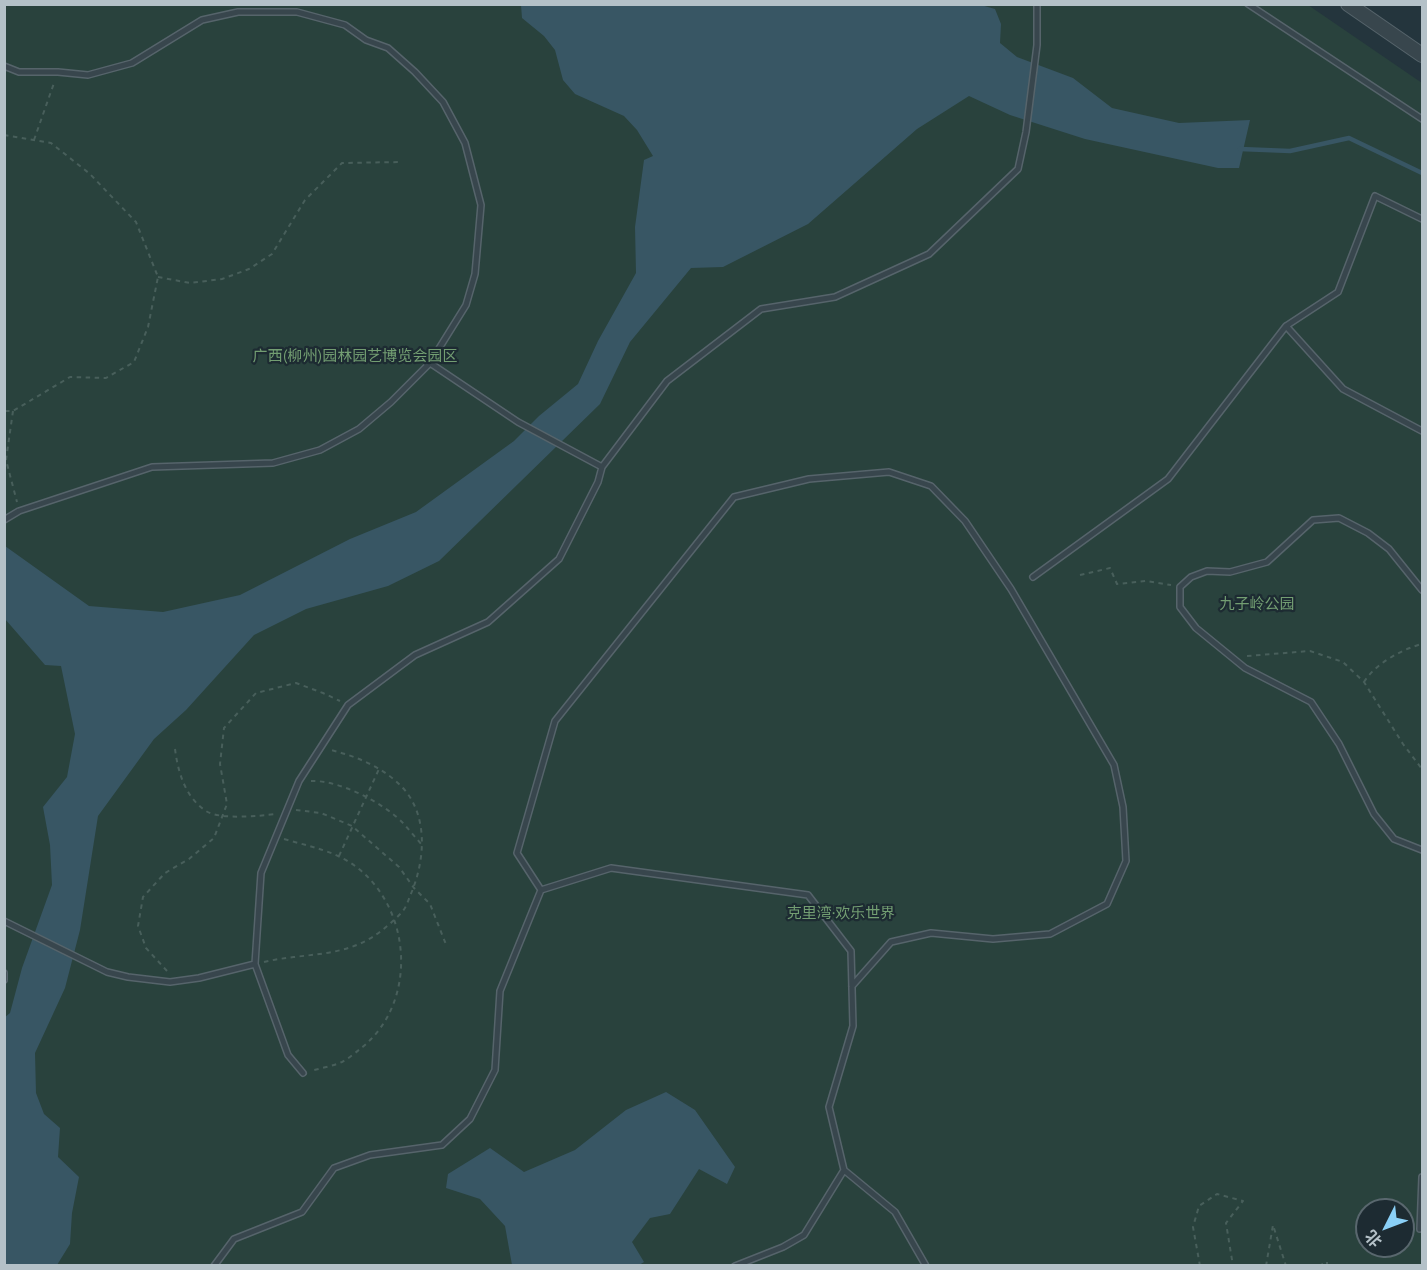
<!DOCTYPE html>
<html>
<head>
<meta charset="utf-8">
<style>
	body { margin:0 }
	#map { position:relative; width:1427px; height:1270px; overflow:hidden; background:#24353d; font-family:Ubuntu,"Noto Sans SC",sans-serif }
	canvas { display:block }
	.frame { position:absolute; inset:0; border:6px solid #b4c1c8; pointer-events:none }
	.north { position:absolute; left:1355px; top:1198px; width:60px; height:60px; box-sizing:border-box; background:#1d2b32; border:2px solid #59676e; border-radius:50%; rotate:228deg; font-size:16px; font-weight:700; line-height:24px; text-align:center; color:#b4c1c8 }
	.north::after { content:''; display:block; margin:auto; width:21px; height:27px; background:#8ad0f7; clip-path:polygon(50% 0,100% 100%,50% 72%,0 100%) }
</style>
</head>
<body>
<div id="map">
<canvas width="1427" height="1270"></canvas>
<div class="frame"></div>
<div class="north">北</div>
</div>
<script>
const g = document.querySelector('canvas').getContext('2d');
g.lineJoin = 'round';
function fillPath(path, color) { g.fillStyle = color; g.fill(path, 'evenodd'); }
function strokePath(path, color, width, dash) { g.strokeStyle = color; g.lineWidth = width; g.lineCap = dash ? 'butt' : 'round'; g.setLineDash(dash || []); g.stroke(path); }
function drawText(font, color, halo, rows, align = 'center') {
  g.font = font + ' Ubuntu,"Noto Sans SC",sans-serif'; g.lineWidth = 4.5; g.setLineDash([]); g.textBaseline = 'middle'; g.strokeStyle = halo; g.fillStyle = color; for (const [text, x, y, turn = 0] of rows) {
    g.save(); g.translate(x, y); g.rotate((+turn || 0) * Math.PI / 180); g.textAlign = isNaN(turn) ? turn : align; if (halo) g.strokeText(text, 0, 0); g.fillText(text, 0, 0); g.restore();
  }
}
fillPath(new Path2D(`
	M 5,5 L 1308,5 L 1422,83 L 1422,1265 L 5,1266 ZM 1367,1210 L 1403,1210 L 1403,1246 L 1367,1246 Z`), '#29423d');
fillPath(new Path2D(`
	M 521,5 L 981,5 L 995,9 L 1001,24 L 1000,43 L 1017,57 L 1073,78 L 1112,108 L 1179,123 L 1250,120 L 1239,168 L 1218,168 L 1085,139 L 1010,115 L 969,96 L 917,129 L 808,224 L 723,267 L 691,268 L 630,342 L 600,404 L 439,561 L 388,586 L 306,609 L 254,635 L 186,710 L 154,739 L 98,816 L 80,930 L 65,988 L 35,1053 L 36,1093 L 44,1114 L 60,1128 L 58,1157 L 79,1177 L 72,1213 L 70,1244 L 57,1265 L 5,1265 L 4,1018 L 10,1013 L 22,968 L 52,885 L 50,845 L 43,807 L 67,777 L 75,734 L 61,666 L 45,665 L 5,619 L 5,546 L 89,606 L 163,612 L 240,595 L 350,539 L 416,512 L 514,441 L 539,416 L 578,384 L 598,341 L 636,273 L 635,227 L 644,160 L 653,156 L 637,130 L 624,116 L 575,94 L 563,80 L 555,50 L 544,36 L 522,18 Z
	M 666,1092 L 695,1110 L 735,1167 L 727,1184 L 699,1169 L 670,1214 L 650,1218 L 632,1242 L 644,1262 L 639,1265 L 512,1265 L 505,1226 L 480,1199 L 446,1188 L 448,1174 L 490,1148 L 524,1172 L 575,1150 L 626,1110 Z`), '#385664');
strokePath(new Path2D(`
	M 1240,149 L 1290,151 L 1349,138 L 1422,173`), '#385664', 4.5);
const service = new Path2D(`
	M 1248,4 L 1422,119
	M 4,66 L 19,72 L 58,72 L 88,75 L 132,63 L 202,20 L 238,12 L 297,12 L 345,25 L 366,40 L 388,48 L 415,72 L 443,102 L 465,143 L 481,205 L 475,274 L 466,305 L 430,363 L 391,402 L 359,429 L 320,450 L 273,463 L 152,467 L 19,511 L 4,520
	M 1286,326 L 1343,389 L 1422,431
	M 430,363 L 518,422 L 602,467
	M 1033,577 L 1168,479 L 1286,326 L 1338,292 L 1375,196 L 1422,219
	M 1422,590 L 1389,549 L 1368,533 L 1339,518 L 1313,520 L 1267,562 L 1230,572 L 1207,571 L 1191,577 L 1180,587 L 1180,607 L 1196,628 L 1245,668 L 1311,702 L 1339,744 L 1374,814 L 1394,839 L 1422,850
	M 541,890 L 517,853 L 555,721 L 734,497 L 809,479 L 889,472 L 931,486 L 965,521 L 1011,589 L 1114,765 L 1123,807 L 1126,861 L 1107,904 L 1050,934 L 993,939 L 931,933 L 891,942 L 852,986
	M 4,921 L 107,972 L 128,977 L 170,982 L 199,978 L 255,964
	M 4,973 L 4,980
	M 303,1073 L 288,1055 L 255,964 L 261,873 L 299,781 L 348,705 L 415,655 L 488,622 L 559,559 L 598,482 L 602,467 L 667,381 L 761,309 L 835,297 L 929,254 L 1018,169 L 1026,132 L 1037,45 L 1037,4
	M 1420,1229 L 1422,1177
	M 214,1266 L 234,1239 L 302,1212 L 334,1168 L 370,1155 L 442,1145 L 470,1119 L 495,1070 L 500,991 L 541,890 L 611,868 L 808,895 L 851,951 L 853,1026 L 829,1107 L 844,1170 L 895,1212 L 926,1266
	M 735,1266 L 783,1247 L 804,1235 L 844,1170`);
const tertiary = new Path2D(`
	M 1348,4 L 1422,55`);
strokePath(service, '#56646b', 8);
strokePath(tertiary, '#56646b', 16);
strokePath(new Path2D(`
	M 4,135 L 51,143 L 90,174 L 136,222 L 158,277 L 148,327 L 134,362 L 106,378 L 70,377 L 13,411 L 4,411
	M 34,140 L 54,83
	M 158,277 L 190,283 L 222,279 L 249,269 L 272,254 L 305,200 L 342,163 L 401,162
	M 13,411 L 6,460 L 17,502
	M 1080,575 L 1110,568 L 1117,584 L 1146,581 L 1171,585
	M 1247,656 L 1310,651 L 1343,662 L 1364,682 L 1403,744 L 1422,769
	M 1364,682 C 1375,664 1402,649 1422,644
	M 175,749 C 178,772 185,797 206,811 C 219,820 260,816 276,814
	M 311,781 C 340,780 384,803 404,824 C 410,831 416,838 422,845
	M 296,810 L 321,813 L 352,826 L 399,867 L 414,888 L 430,904 L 447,947
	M 284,839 C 311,847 337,851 359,869 C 413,913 417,1005 360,1049 C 355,1053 348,1059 342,1062 C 333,1066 321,1068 311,1071
	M 339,856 L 379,769
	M 264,962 C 301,953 341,958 374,936 C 383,930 395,920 402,912 C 406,908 408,901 410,896 C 425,862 429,817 403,788 C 383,767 358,757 331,750
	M 167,971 L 146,948 L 138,926 L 143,897 L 165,873 L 189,859 L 214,838 L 227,804 L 220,764 L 224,728 L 256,693 L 296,683 L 323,693 L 340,701
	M 1200,1266 L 1193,1227 L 1199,1206 L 1217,1194 L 1243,1201 L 1226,1223 L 1233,1266
	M 1266,1266 L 1273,1225 L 1286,1266
	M 1319,1266 L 1327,1262 L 1327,1266`), '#485f5b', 2, [4.5, 4.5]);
strokePath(service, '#38464d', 5);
strokePath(tertiary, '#38464d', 14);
drawText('15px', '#739e72', '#1d2b32', [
	["广西(柳州)园林园艺博览会园区",355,356],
	["九子岭公园",1257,604],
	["克里湾·欢乐世界",841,913]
]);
</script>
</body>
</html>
